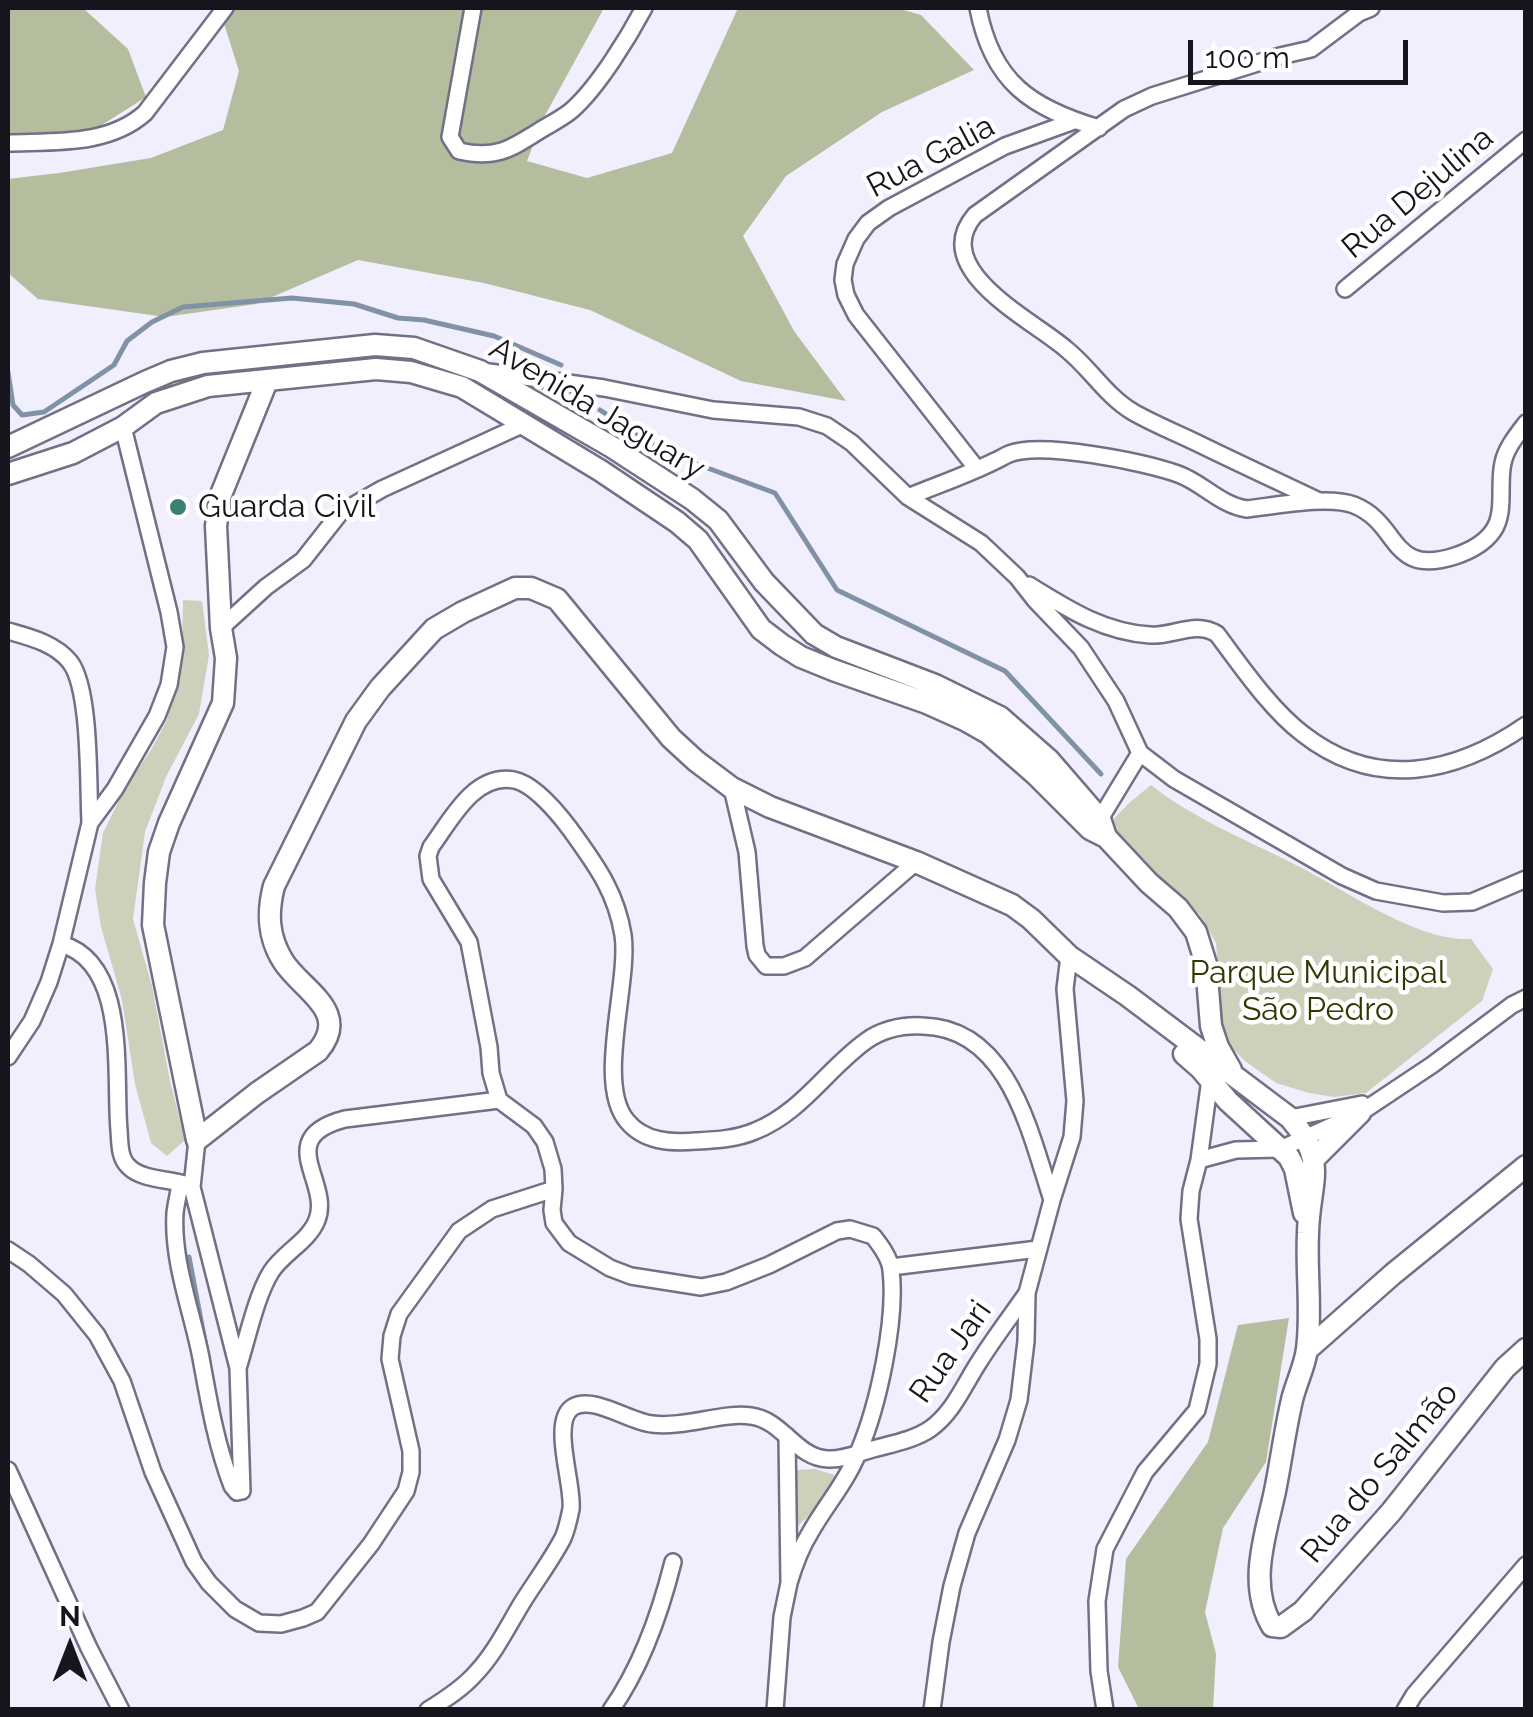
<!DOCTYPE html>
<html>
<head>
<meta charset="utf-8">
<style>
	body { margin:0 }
	#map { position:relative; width:1533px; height:1717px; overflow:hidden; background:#f1effe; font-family:Raleway,sans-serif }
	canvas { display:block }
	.frame { position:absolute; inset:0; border:10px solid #16151d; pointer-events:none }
	.north { position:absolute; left:20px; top:1597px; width:100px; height:100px; -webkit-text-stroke:8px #fff; paint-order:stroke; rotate:0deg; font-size:28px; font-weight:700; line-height:40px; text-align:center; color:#16151d }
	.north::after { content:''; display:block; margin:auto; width:35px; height:45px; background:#16151d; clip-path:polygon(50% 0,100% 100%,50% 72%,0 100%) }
	.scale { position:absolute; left:1188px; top:40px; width:220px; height:45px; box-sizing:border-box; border:5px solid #16151d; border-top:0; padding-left:12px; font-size:30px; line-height:35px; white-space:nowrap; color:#16151d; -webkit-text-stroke:8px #fff; paint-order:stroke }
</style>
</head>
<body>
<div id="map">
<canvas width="1533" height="1717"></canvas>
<div class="frame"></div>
<div class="north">N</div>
<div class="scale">100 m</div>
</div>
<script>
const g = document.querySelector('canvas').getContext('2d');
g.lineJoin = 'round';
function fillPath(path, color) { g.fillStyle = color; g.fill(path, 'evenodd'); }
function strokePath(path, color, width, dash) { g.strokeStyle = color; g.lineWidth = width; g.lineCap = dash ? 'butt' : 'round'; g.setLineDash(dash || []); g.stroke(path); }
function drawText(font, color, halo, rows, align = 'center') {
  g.font = font + ' Raleway,sans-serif'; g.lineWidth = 9; g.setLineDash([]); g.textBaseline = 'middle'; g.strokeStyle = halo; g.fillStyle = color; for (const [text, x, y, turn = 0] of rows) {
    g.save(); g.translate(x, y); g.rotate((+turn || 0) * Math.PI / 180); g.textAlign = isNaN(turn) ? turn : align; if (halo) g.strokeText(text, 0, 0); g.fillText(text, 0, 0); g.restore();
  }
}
fillPath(new Path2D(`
	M 183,600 L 202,601 L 209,655 L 199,714 L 166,777 L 145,832 L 133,919 L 152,986 L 170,1081 L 185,1140 L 167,1156 L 151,1143 L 135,1084 L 122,1000 L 101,927 L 95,889 L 103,833 L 126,786 L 151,750 L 167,720 L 182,650 Z
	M 1151,785 C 1194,819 1245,839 1294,864 C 1343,888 1416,942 1471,939 L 1493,969 L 1482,1001 L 1366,1093 L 1334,1097 L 1309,1093 L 1276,1083 L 1245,1061 L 1226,1042 L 1217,1016 L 1219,978 L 1216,943 L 1199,914 L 1104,829 L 1128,804 Z
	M 815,1469 L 835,1475 C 827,1494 811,1516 795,1528 L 794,1492 L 797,1470 Z`), '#cbd1ba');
fillPath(new Path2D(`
	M 8,8 L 83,8 L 128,49 L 146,97 L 94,130 L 8,140 Z
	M 219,8 L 604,8 L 543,119 L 527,161 L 587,178 L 672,153 L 738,8 L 897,8 L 921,15 L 974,70 L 882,112 L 786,176 L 743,236 L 794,331 L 846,401 L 741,381 L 590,310 L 484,283 L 358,260 L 256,304 L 165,317 L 38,299 L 8,273 L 8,179 L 59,173 L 151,158 L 223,130 L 239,71 Z
	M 1289,1318 L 1266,1462 L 1223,1528 L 1205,1612 L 1216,1654 L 1213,1709 L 1139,1709 L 1118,1667 L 1126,1559 L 1208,1442 L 1238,1325 Z`), '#b4bd9d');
strokePath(new Path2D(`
	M 8,372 L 13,405 L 22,415 L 44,412 L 114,365 L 127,341 L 152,322 L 183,307 L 292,298 L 354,304 L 398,318 L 424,320 L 494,336 L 561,365
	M 600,410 L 667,453 L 775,493 L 837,590 L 1005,671 L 1101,774
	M 189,1257 L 206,1347`), '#8292a6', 5);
const minor = new Path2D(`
	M 473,8 L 450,137 L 459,151 C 495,159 509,150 539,131 C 550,124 563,118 572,110 C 598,87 628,38 644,8
	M 978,8 C 992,82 1031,108 1099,128
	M 8,143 C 54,141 108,146 145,113 L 225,8
	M 1345,289 L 1526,140
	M 489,372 L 604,388 L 713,410 L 799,417 L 827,426 L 852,443 L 908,497 L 981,543 L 1017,577 L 1035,600 L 1081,648 L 1116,701 L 1140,753 L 1174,779 L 1342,876 L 1376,891 L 1443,903 L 1472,902 L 1526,879
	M 977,469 L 856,315 L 846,295 L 843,280 L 845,264 L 856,239 L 868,223 L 889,208 L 1005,146 L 1074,121
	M 908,497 C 937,485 967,475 995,461 C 1000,459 1004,456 1009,454 C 1041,441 1144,462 1178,474 C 1203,483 1220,505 1247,509 C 1274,506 1329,495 1354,505 C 1401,524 1389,577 1455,556 C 1470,551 1484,544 1493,531 C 1506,513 1498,484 1503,463 C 1506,448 1517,435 1526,423
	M 1319,501 C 1277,481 1236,462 1195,442 C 1174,432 1152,423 1133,412 C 1106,396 1090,368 1066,349 C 1033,320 928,270 975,215 L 1124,109 L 1152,96 L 1280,56 L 1311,49 L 1359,13 L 1371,8
	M 1029,585 C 1068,609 1103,632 1150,635 C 1173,637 1195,620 1217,634 C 1241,666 1271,710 1303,734 C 1376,791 1455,774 1526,725
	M 221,628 L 266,587 L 303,560 L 340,513 L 382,489 L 522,425
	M 8,631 C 29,637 55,643 70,662 C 91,689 88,785 90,823
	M 732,788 L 747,852 L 755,946 L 757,955 L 766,966 L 784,966 L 805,958 L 916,862
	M 1093,826 L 1100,819 L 1140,753
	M 61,944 C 129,963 114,1075 119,1130 C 120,1143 119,1158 129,1167 C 142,1180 170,1179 188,1185
	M 8,1057 L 32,1021 L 49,982 L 61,944 L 90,823 L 115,789 L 157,716 L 169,685 L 175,647 L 169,612 L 123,427
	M 1290,1118 L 1362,1104
	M 1199,1160 L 1236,1150 L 1280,1149 L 1360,1113 L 1432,1065 L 1512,1005 L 1526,998
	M 180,1183 C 179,1193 176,1203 175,1213 C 172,1262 192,1311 201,1358 C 209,1402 216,1444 232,1486 L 237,1492 L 242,1491 L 238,1368 L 192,1187 L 197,1140
	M 8,1250 L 29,1264 L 64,1294 L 97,1335 L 122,1381 L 153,1472 L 194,1562 L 209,1583 L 235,1609 L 259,1623 L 281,1624 L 303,1618 L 317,1612 L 371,1544 L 406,1491 L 411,1472 L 411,1451 L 390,1359 L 392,1336 L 399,1314 L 459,1231 L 492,1209 L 554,1189
	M 891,1267 L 1038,1249
	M 238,1368 C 247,1340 256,1296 271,1272 C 283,1253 309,1241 317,1220 C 332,1182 272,1138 345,1119 L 499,1100
	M 8,1470 L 89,1648 L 121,1710
	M 789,1583 C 794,1566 800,1549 810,1533 C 825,1506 846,1483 858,1453 C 878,1407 897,1320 891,1270 C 890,1258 881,1246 873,1236 L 850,1229 L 837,1231 L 769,1265 L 726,1282 L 701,1287 L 631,1276 L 610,1268 L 569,1243 L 554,1223 L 552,1210 L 554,1189 L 553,1169 L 545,1142 L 534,1126 L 499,1100 L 491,1073 L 489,1047 L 469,942 L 431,879 L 428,856 L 431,847 C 451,820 474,773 514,780 C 534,784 558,813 570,829 C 595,864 616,891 623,935 C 630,982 595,1084 627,1121 C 644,1142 671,1143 696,1141 C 715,1140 737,1139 755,1131 C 801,1113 827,1069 866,1041 C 883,1029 902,1025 923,1026 C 1009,1028 1030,1133 1052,1200
	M 428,1710 C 446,1699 463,1688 476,1673 C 495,1653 508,1626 522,1603 C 535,1582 551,1561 563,1538 C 567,1529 569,1519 571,1509 C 574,1485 550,1421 573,1407 C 593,1395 630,1422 652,1424 C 685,1428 722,1412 751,1416 C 783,1420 796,1458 828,1459 C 842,1460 859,1453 873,1449 C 891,1444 914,1440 930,1429 C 953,1413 964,1385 979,1362 C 994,1338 1011,1316 1027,1293
	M 611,1710 C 642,1666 660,1614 673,1562
	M 775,1710 L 782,1617 L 789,1583 L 787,1436
	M 932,1710 L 941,1642 L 952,1586 L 967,1533 L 1007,1440 L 1019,1400 L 1026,1341 L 1027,1293 L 1052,1200 L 1072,1137 L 1075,1101 L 1065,989 L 1069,956
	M 1105,1710 L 1099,1671 L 1097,1601 L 1105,1549 L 1145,1472 L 1197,1410 L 1208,1364 L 1208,1339 L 1189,1219 L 1191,1191 L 1199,1160 L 1210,1079
	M 1405,1710 L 1414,1695 L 1526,1565`);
const tertiary = new Path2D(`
	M 267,381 L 220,497 L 216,526 L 221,628 L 226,658 L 223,703 L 169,823 L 159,852 L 155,883 L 153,925 L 197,1140 L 257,1093 L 318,1051 C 352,1011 301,990 283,961 C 268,937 267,913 274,886 L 356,721 L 380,688 L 434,629 L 463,612 L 515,588 L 531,588 L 557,599 L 671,738 L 696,761 L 732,788 L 770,807 L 916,862 L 1012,905 L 1031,919 L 1069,956 L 1128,996 L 1290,1118 C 1329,1162 1309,1182 1308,1233 C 1306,1271 1312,1312 1307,1349 C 1305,1366 1296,1383 1292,1400 C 1285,1430 1281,1461 1275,1491 C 1266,1534 1247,1584 1272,1626 L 1281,1627 L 1303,1611 L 1391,1512 L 1505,1368 L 1526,1349
	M 8,447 L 145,382 L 171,371 L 203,363 L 375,345 L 414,348 L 480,371 L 612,447 L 692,499 L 718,520 L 764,582 L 814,634 L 836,647 L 935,685 L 1000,717 L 1049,760 L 1100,819 L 1106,837
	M 8,474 L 73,453 L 123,427 L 156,403 L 208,386 L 376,369 L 411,372 L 462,387 L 601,471 L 677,522 L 698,540 L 761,629 L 782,645 L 801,657 L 833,670 L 927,703 L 965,720 L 988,733 L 1035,774 L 1090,829 L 1106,837 L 1149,883 L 1178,908 L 1196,932 L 1206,964 L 1211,1026 L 1218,1047 L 1231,1070
	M 1184,1054 L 1201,1069 L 1228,1101 L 1289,1157 L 1295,1169 L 1304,1213
	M 1314,1159 L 1360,1113
	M 1307,1350 L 1393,1274 L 1526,1166`);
strokePath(minor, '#737085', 20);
strokePath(tertiary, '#737085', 25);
strokePath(minor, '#fff', 15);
strokePath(tertiary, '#fff', 20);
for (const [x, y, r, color] of [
	[178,507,10,"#3d8073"]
]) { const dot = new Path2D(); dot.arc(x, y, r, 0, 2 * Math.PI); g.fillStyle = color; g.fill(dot); strokePath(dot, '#fff', 4); }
drawText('32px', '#16151d', '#fff', [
	["Rua Galia",931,157,-28],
	["Rua Dejulina",1418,193,-40],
	["Avenida Jaguary",597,409,31],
	["Rua Jari",951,1352,-55],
	["Rua do Salmão",1380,1473,-50]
]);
drawText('32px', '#16151d', '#fff', [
	["Guarda Civil",198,507]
], 'left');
drawText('32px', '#2f3902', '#fff', [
	["Parque Municipal",1318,973],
	["São Pedro",1318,1010]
]);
</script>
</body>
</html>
